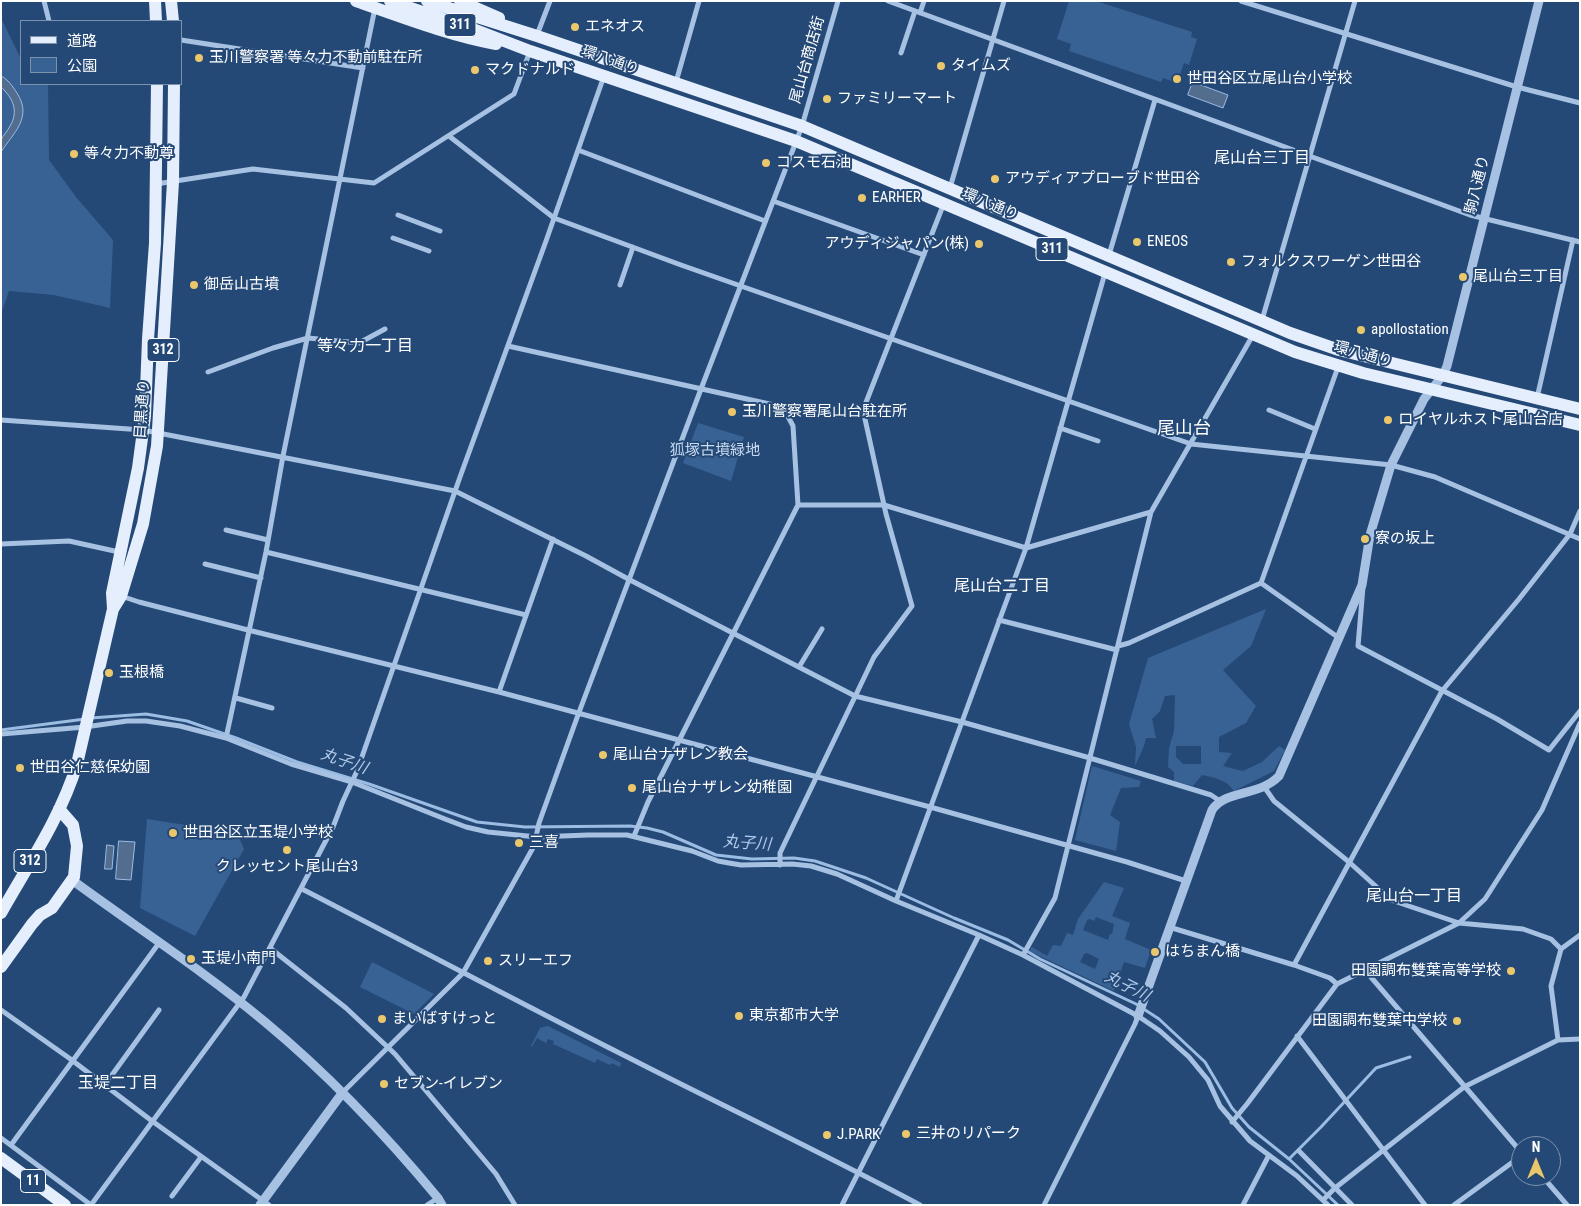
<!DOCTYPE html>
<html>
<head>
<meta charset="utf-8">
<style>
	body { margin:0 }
	#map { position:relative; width:1581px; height:1206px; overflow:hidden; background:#254976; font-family:"Roboto Condensed","Noto Sans JP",sans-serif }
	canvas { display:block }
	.frame { position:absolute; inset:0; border:2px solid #fff; pointer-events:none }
	.legend { position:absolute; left:20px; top:20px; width:162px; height:65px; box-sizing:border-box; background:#254976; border:1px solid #7c92ad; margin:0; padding:6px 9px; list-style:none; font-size:15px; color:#fff }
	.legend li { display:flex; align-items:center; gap:10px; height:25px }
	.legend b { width:25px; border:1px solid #7c92ad }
	.north { position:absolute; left:1511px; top:1136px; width:50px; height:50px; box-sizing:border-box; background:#254976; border:1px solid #7c92ad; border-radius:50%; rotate:0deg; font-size:14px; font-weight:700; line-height:20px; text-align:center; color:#fff }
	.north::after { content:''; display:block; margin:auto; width:18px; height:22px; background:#ebc76c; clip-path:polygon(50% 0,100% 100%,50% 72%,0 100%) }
</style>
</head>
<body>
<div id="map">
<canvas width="1581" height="1206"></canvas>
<div class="frame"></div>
<ul class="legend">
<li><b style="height:6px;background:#e5eefc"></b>道路</li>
<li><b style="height:14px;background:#396294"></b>公園</li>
</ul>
<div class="north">N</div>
</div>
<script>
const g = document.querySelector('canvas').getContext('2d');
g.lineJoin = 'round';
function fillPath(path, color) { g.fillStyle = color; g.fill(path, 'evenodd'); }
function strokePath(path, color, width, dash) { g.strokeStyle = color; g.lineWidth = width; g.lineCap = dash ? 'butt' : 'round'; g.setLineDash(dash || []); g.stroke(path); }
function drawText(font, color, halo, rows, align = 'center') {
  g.font = font + ' "Roboto Condensed","Noto Sans JP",sans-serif'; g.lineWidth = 4; g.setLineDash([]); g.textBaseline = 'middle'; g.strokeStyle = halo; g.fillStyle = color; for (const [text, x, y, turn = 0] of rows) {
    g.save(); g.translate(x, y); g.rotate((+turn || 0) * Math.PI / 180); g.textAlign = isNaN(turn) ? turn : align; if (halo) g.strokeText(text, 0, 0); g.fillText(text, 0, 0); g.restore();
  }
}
fillPath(new Path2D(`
	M 1069,1 L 1096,1 L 1192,32 L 1191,37 L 1197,39 L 1189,65 L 1184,63 L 1177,83 L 1163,78 L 1161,82 L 1069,51 L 1071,44 L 1057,39 Z
	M 1,18 L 21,59 L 21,84 L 48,84 L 49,160 L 76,197 L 113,240 L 110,308 L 54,295 L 9,291 L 1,314 Z
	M 698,423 L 744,437 L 731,481 L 683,463 Z
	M 1266,609 L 1251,646 L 1223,670 L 1256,706 L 1246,723 L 1219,737 L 1219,752 L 1232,753 L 1223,766 L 1243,771 L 1262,762 L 1279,746 L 1285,750 L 1274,771 L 1234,791 C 1226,779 1215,778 1202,775 L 1193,786 L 1174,781 L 1174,772 L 1168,767 L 1169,748 L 1174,731 L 1175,695 L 1165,696 L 1160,711 L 1152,719 L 1156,738 L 1146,738 L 1144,746 L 1135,766 L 1136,747 L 1129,724 L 1148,658 ZM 1176,746 L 1201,746 L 1201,764 L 1183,764 L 1176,757 Z
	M 1092,766 L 1141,781 L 1139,787 L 1121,788 L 1110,815 L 1120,822 L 1116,851 L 1075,840 Z
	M 147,819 L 237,833 L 244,849 L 195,936 L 140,908 Z
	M 1104,882 L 1124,888 L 1112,916 L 1130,923 L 1125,939 L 1151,950 L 1145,968 L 1124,962 L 1114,991 L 1029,951 L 1032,947 L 1047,956 L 1053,945 L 1061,946 L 1067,933 L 1073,935 L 1078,919 ZM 1096,917 L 1114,924 L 1112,934 L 1110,934 L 1108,940 L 1083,930 L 1087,920 L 1090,919 L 1094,921 ZM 1087,953 L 1099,959 L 1095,969 L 1080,962 L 1084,954 Z
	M 372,962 L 434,994 L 414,1014 L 360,987 Z
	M 548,1026 L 621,1063 L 620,1067 L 612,1063 L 610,1065 L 597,1059 L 595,1063 L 553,1044 L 554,1041 L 548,1039 L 546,1043 L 537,1038 L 532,1047 L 531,1046 L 540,1028 Z`), '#396294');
const water = new Path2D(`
	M 1,76 C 8,79 13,87 17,93 C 33,118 13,133 1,152 C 1,149 0,143 1,140 C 3,135 8,131 10,126 C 19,111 13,98 1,87 Z
	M 1193,82 L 1228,95 L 1223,108 L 1188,95 Z
	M 119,841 L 135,842 L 131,880 L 116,879 Z
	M 107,845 L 114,846 L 112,869 L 105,869 Z`);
fillPath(water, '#536d8f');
strokePath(water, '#9bbce3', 1);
strokePath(new Path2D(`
	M 91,718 L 146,714 L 187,721 L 236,738 L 297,762 L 369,784 L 477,822 L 525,827 L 630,826 L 647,828 L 663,832 L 716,855 L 752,859 L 794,858 L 815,861 L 866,878 L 954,918 L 1008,940 L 1040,959 L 1136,1004 L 1159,1019 L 1205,1062 L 1232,1108 L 1249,1127 L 1289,1159 L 1338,1205
	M 1,730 L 85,719
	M 1289,1159 L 1321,1127 L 1376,1068 L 1410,1057`), '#9bbce3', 3);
strokePath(new Path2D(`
	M 44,1 L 49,21
	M 888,1 L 1470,215 L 1580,242
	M 1241,1 L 1517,87 L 1580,103
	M 920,13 L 924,1
	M 537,35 L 550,1
	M 181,40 L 363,68
	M 901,53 L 915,11
	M 676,82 L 699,1
	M 449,136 L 554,218 L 681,265 L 1191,444 L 1391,465 L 1435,477 L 1580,539
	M 578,150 L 765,221
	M 156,184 L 253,169 L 374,183 L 514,94 L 530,51
	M 950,188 L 1004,1
	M 773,201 L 924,255
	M 398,215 L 440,231
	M 393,238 L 429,251
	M 1109,255 L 1155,100
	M 620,285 L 633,247
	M 1262,320 L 1355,1
	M 508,346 L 783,407 L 793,426 L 798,505 L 648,802 L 634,836
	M 208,372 L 273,348 L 308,338 L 359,343 L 385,329
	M 1537,398 L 1573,240
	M 1269,410 L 1315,429
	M 1,420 L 143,430 L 455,491 L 586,556 L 630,580 L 855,696 L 962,722 L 1090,758 L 1211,795 L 1220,801
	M 1060,428 L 1098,441
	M 798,505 L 884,505 L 1026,548 L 1151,512
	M 226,530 L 268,540
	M 1,544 L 69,541 L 119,552
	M 266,552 L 526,615
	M 205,564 L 261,578
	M 1261,583 L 1338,367
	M 1363,587 L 1358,646 L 1497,719 L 1549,750 L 1580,711
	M 121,596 L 139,602 L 244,629 L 499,692 L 930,807 L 1127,862 L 1186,881
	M 999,620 L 1117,650
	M 1118,646 L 1129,643 L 1261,583 L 1339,638
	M 799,667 L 822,629
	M 499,692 L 553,539
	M 236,698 L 272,708
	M 1,734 L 85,727 L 127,721 L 146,721 L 180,726 L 226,738 L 291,764 L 352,782 L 445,819 L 466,827 L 488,832 L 537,837 L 588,835 L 627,835 L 692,851 L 718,861 L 729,863 L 741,865 L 792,864 L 811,866 L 837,874 L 896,901 L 979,935 L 1023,955 L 1138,1016 L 1160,1031 L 1189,1057 L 1208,1080 L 1220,1106 L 1250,1141 L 1297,1176 L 1328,1205
	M 226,738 L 266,552 L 283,456 L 375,8
	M 1265,788 L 1274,801 L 1349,862 L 1391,900 L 1459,923 L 1523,929 L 1551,939 L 1561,949
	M 780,865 L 780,853 L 874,657 L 912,606 L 886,514 L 863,410 L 944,203
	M 302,889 C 417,948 531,1009 647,1067 C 738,1113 830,1157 920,1205
	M 896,901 L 1026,548 L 1105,273
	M 1169,927 L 1294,965 L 1330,978 L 1337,984
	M 270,948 L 346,1008 L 395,1054 L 496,1174 L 515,1205
	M 1023,955 L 1055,898 L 1151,512 L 1253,335
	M 1294,965 L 1442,691 L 1519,599 L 1570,534 L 1580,511
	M 1364,969 L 1521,1152
	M 1,1010 L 69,1058 L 152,1121 L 269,1205
	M 1297,1036 L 1425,1205
	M 1558,1040 L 1551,986 L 1561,949 L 1580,935
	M 104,1086 L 159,1010
	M 343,1092 L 463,973 L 534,846 L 539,823 L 578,715 L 701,389 L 802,126 L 838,1
	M 1232,1122 L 1247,1104 L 1337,984 L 1459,923 L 1485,899 L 1542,810 L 1580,723
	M 1,1138 L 91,1205
	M 11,1145 L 159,943
	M 1299,1151 L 1352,1205
	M 1542,1176 L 1567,1205
	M 172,1196 L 201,1157
	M 1323,1200 L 1335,1188 L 1464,1087 L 1558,1040 L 1580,1039
	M 91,1205 L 244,997 L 333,827 L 343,801 L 357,771 L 460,477 L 546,241 L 604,76
	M 427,1205 L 438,1198
	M 842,1205 L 979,935
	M 1044,1205 L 1135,1024 L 1138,1016
	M 1243,1205 L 1269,1155
	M 1454,1205 L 1521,1156`), '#a6c1e2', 5);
strokePath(new Path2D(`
	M 72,880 C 136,927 204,971 265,1022 C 329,1075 385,1134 438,1198 L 442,1205
	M 1138,1016 L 1212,810 C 1226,789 1259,797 1279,776 L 1362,585 L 1370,535 L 1391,465 L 1424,399 L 1443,375 L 1447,366 L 1539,1
	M 260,1205 L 343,1092`), '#a6c1e2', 9);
strokePath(new Path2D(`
	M 155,1 L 156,21
	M 171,1 L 173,21
	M 356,1 C 402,17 448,35 496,44
	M 390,1 L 473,29 L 530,51 L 796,141 L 1295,352 L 1363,373 L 1580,425
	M 427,1 L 537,36 L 802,126 L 1262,321 L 1290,333 L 1339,350 L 1580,409
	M 460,1 L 499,18
	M 113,609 L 121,596 L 143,524 L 157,446 L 173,182 L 174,84
	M 1,913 C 28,865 61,817 77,764 L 113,609 L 112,593 L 138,468 L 145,416 L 148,339 L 155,243 L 157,84
	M 1,967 L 32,924 L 40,915 L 52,908 L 74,877 L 77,846 L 73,825 L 59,809
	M 1,1158 L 65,1205`), '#e5eefc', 12);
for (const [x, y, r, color] of [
	[575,27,5,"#ebc76c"],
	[199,58,5,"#ebc76c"],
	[941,66,5,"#ebc76c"],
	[475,70,5,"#ebc76c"],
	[1177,79,5,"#ebc76c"],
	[827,99,5,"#ebc76c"],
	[74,154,5,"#ebc76c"],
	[766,163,5,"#ebc76c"],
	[995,179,5,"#ebc76c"],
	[862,198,5,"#ebc76c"],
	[1137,242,5,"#ebc76c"],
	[979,244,5,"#ebc76c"],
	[1231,262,5,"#ebc76c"],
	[1463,277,5,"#ebc76c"],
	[194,285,5,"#ebc76c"],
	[1361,330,5,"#ebc76c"],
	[732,412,5,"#ebc76c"],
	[1388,420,5,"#ebc76c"],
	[1365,539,5,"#ebc76c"],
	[109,673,5,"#ebc76c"],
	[603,755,5,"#ebc76c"],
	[20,768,5,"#ebc76c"],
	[632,788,5,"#ebc76c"],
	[173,833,5,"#ebc76c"],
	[519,843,5,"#ebc76c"],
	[287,850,5,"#ebc76c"],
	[1155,952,5,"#ebc76c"],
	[191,959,5,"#ebc76c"],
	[488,961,5,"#ebc76c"],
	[1511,971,5,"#ebc76c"],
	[739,1016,5,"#ebc76c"],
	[382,1019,5,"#ebc76c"],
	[1457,1021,5,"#ebc76c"],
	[384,1084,5,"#ebc76c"],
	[906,1134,5,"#ebc76c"],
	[827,1135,5,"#ebc76c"]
]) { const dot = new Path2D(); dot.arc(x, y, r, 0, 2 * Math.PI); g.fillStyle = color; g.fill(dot); strokePath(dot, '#254976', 2); }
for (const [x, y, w] of [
	[460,25,32],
	[1052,249,32],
	[163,350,32],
	[30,861,32],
	[33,1181,25]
]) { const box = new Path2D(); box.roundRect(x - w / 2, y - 11.5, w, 23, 4); g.fillStyle = '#254976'; g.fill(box); strokePath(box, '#fff', 1); }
drawText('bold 14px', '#fff', null, [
	["311",460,25],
	["311",1052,249],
	["312",163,350],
	["312",30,861],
	["11",33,1181]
]);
drawText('15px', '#fff', '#254976', [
	["エネオス",585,27],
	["玉川警察署 等々力不動前駐在所",209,58],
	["タイムズ",951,66],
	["マクドナルド",485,70],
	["世田谷区立尾山台小学校",1187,79],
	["ファミリーマート",837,99],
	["等々力不動尊",84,154],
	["コスモ石油",776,163],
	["アウディアプローブド世田谷",1005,179],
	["EARHER",872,198],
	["ENEOS",1147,242],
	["アウディジャパン(株)",969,244,"right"],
	["フォルクスワーゲン世田谷",1241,262],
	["尾山台三丁目",1473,277],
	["御岳山古墳",204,285],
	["apollostation",1371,330],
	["玉川警察署尾山台駐在所",742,412],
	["ロイヤルホスト尾山台店",1398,420],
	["寮の坂上",1375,539],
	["玉根橋",119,673],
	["尾山台ナザレン教会",613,755],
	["世田谷仁慈保幼園",30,768],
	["尾山台ナザレン幼稚園",642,788],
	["世田谷区立玉堤小学校",183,833],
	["三喜",529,843],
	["クレッセント尾山台3",287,867,"center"],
	["はちまん橋",1165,952],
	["玉堤小南門",201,959],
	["スリーエフ",498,961],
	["田園調布雙葉高等学校",1501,971,"right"],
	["東京都市大学",749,1016],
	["まいばすけっと",392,1019],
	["田園調布雙葉中学校",1447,1021,"right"],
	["セブン-イレブン",394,1084],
	["三井のリパーク",916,1134],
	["J.PARK",837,1135]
], 'left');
drawText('15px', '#fff', '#254976', [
	["尾山台商店街",808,60,-74],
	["環八通り",610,61,19],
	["駒八通り",1478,185,-76],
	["環八通り",990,205,23],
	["環八通り",1363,355,15],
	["目黒通り",143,409,-86]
]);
drawText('15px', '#c9dbf2', '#254976', [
	["狐塚古墳緑地",715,451]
]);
drawText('16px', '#fff', '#254976', [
	["尾山台三丁目",1262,159],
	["等々力一丁目",365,347],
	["尾山台二丁目",1002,587],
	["尾山台一丁目",1414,897],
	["玉堤二丁目",118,1084]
]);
drawText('italic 16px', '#b1cbea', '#254976', [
	["丸子川",344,762,19],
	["丸子川",747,844,4],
	["丸子川",1127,987,27]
]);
drawText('18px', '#fff', '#254976', [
	["尾山台",1184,429]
]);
</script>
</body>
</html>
